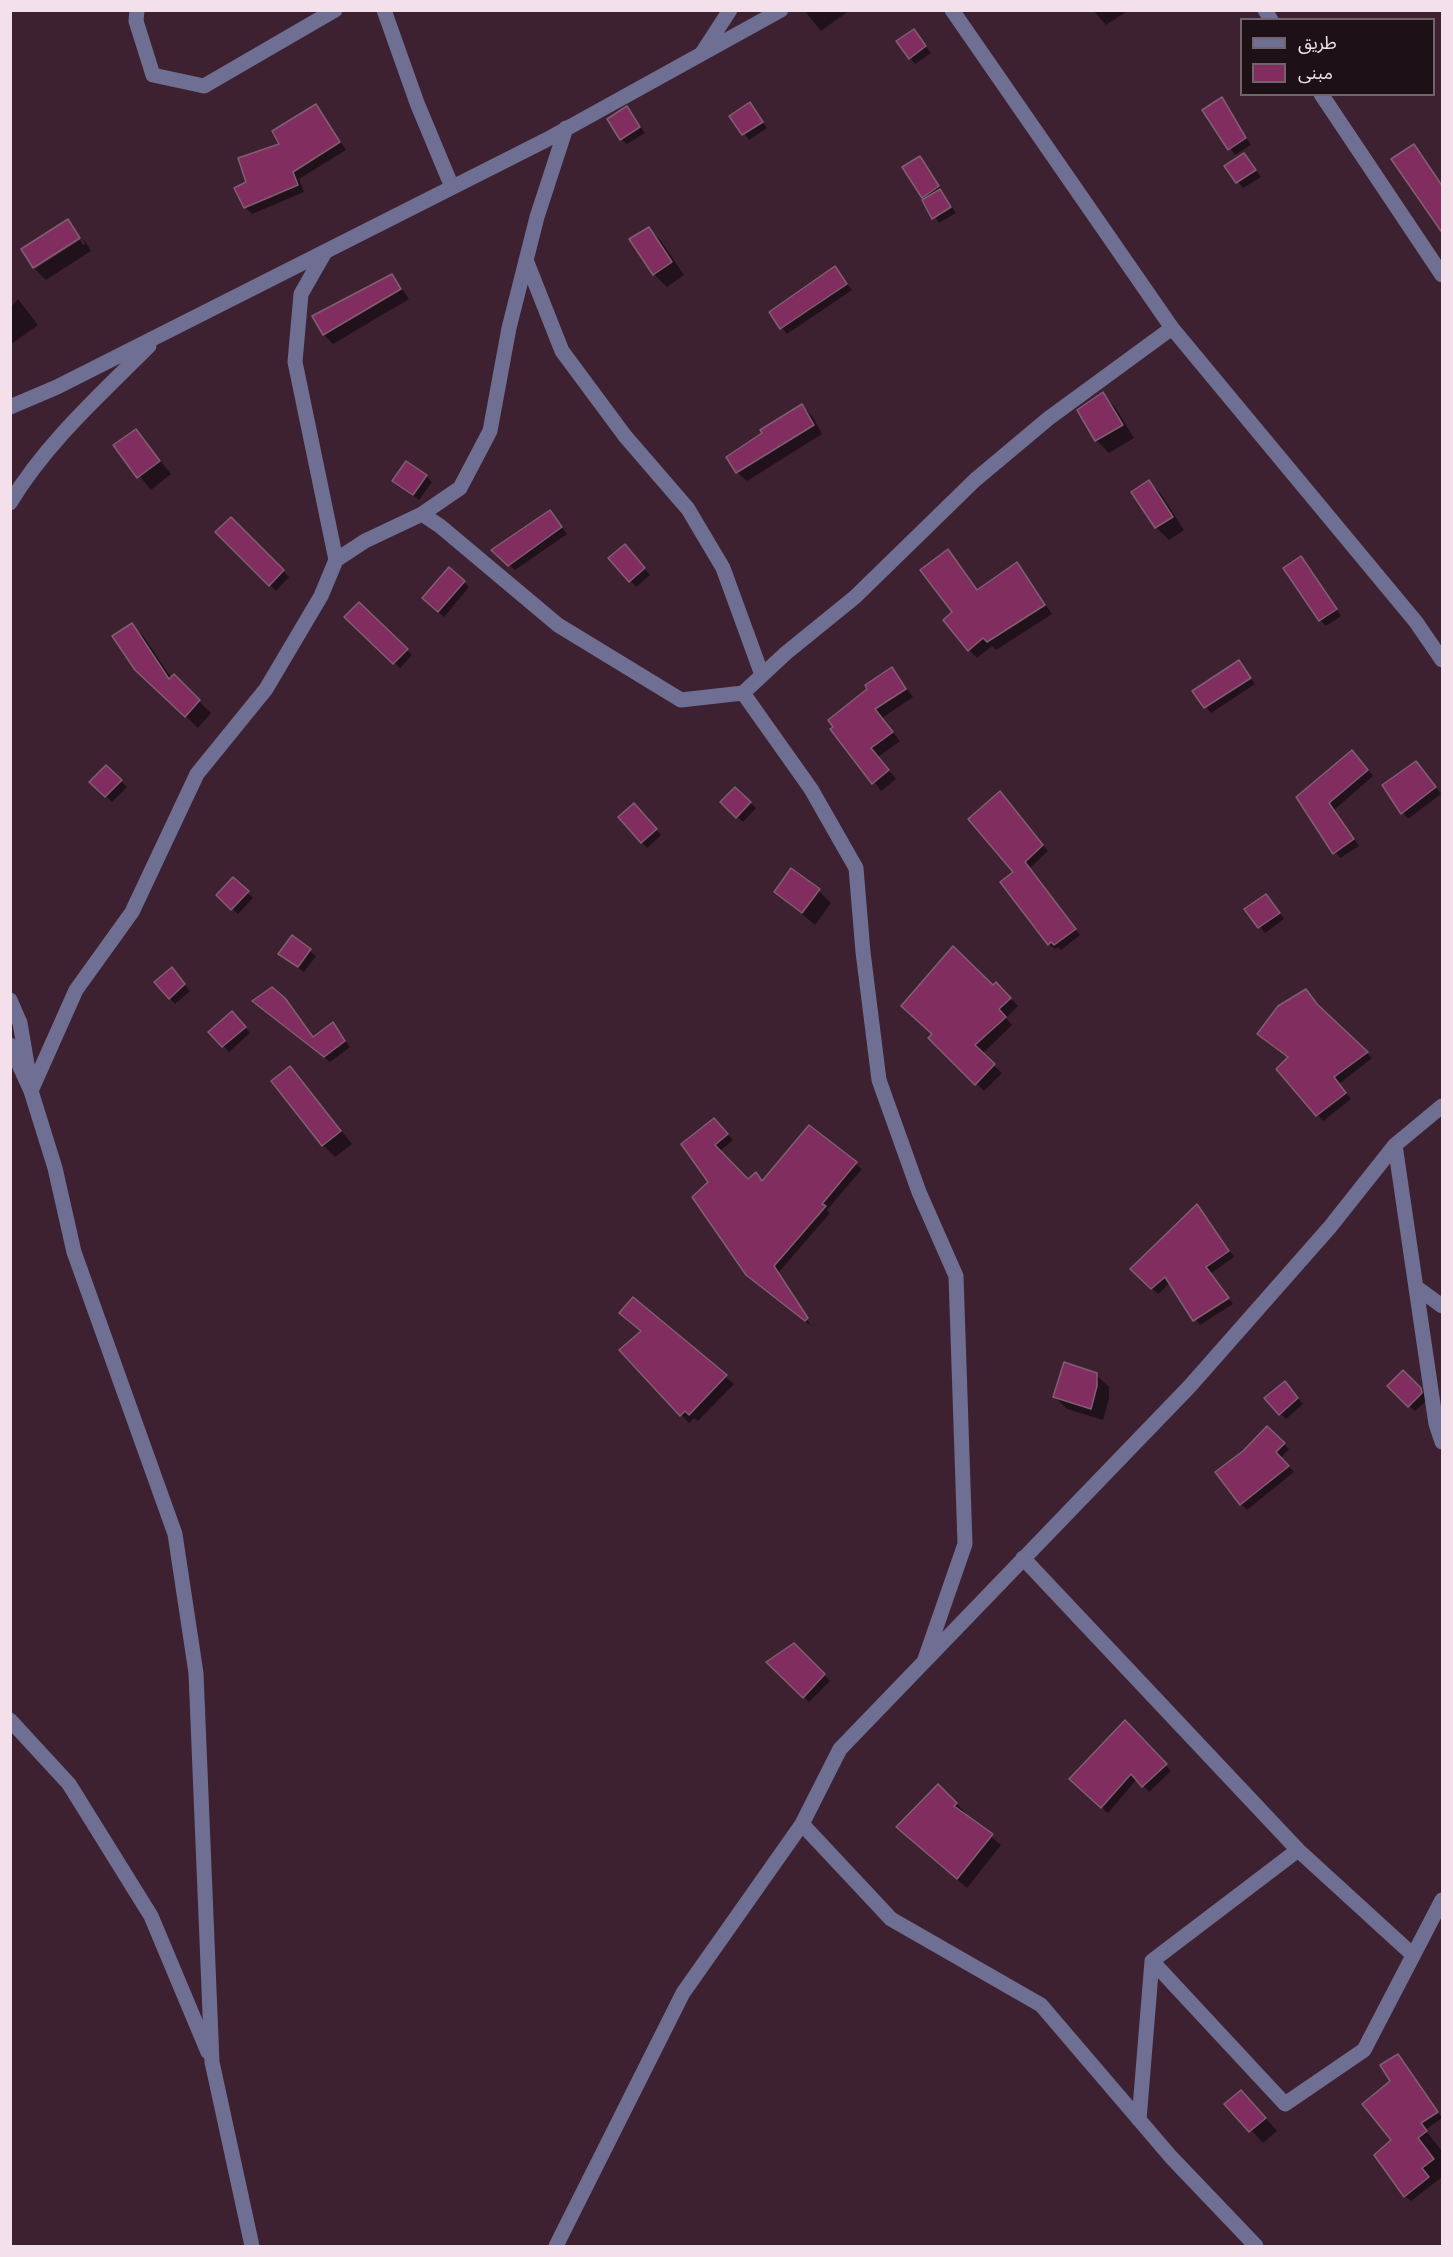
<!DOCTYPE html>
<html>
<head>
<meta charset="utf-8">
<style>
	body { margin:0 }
	#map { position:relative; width:1453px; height:2257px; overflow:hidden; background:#3e2131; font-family:"DM Sans","Noto Sans Arabic",sans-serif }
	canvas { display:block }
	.frame { position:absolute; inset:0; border:12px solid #f4e0ea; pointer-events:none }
	.legend { position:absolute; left:1240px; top:18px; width:195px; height:78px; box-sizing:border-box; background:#1d1017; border:2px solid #73636b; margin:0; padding:8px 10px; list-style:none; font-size:18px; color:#f4e0ea }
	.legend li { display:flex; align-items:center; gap:12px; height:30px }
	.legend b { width:30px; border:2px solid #73636b }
</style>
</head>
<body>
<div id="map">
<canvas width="1453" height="2257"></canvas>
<div class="frame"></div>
<ul class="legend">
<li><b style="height:8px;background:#6f6e93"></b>طريق</li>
<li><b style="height:16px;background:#812d60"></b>مبنى</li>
</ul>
</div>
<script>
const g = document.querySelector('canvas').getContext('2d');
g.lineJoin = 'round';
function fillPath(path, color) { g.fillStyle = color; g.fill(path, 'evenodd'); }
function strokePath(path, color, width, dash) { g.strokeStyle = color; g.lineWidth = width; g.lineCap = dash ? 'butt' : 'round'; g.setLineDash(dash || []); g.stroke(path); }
fillPath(new Path2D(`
	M 804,10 L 850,10 L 821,31 Z
	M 1093,10 L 1129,10 L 1106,25 Z
	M 914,31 L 931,53 L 915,64 L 910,58 Z
	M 1221,99 L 1251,145 L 1235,155 L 1204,110 Z
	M 750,104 L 767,128 L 749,140 L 731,116 Z
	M 316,106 L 346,150 L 299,179 L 304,192 L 252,214 L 245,207 L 248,183 Z
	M 627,108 L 645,133 L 627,144 L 621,139 Z
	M 1414,146 L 1442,184 L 1437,187 Z
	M 1244,154 L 1261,177 L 1243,188 L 1226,166 Z
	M 920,157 L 956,213 L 939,223 L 923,197 Z
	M 649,229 L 661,241 L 684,275 L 667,287 L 654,274 L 631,240 Z
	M 83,238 L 91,251 L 46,280 L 35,269 L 80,240 L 83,245 L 85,244 Z
	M 835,268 L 852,290 L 787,334 L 771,313 Z
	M 392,275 L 409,299 L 333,344 L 324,335 L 314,317 Z
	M 18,299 L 38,325 L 10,345 L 10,308 Z
	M 1103,394 L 1115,407 L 1134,438 L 1109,453 L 1097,441 L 1079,410 Z
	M 802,406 L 812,416 L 822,434 L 747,481 L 737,472 Z
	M 136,431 L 171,474 L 151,490 L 115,446 Z
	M 426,476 L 432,482 L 419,500 L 394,481 Z
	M 1149,482 L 1161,494 L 1184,530 L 1169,540 L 1156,527 L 1133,492 Z
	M 550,512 L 567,534 L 515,570 L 494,550 Z
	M 231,519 L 289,577 L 276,591 L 218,532 Z
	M 948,550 L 978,591 L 1017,564 L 1052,614 L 996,650 L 992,646 L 977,658 L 969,650 L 954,613 Z
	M 630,552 L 650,575 L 636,587 L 610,558 Z
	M 1301,558 L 1341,616 L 1326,626 L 1320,620 Z
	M 464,582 L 469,587 L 444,617 L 429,604 Z
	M 359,604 L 412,655 L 400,668 L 346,617 Z
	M 131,624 L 144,637 L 172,679 L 174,677 L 211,713 L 198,728 L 149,682 Z
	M 1239,662 L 1255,684 L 1211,713 L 1194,691 Z
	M 891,669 L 913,697 L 882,718 L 900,741 L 878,757 L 896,779 L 881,791 L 835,727 Z
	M 1357,757 L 1373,776 L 1334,810 L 1359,846 L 1340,858 L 1298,798 Z
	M 106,767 L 127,787 L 112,802 L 91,782 Z
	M 1421,769 L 1441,794 L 1408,819 L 1384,786 Z
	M 735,789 L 756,808 L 743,822 L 722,802 Z
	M 1005,799 L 1048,851 L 1030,868 L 1080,935 L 1061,950 L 1058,947 L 1055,949 L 1049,944 L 1002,883 L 1015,872 Z
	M 639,811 L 661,835 L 647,848 L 642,842 Z
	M 233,879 L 253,898 L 238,914 L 218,895 Z
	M 819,891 L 831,903 L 815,925 L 776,892 Z
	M 1271,901 L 1284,919 L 1265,933 L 1246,909 Z
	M 292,937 L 316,956 L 304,972 L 286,959 Z
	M 177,975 L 190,991 L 175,1004 L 170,998 Z
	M 996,984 L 1018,1006 L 1006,1018 L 1012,1025 L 982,1054 L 1002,1073 L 984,1091 L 930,1038 Z
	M 1306,990 L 1322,1010 L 1372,1058 L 1339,1084 L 1351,1099 L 1323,1121 L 1278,1069 L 1290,1058 L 1259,1034 Z
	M 254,1001 L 314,1038 L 333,1024 L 350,1047 L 330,1062 Z
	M 238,1019 L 250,1033 L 229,1052 L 211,1032 Z
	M 290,1068 L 352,1144 L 335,1157 L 323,1145 Z
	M 714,1120 L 733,1140 L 719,1152 L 748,1180 L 756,1174 L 763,1182 L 809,1127 L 862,1169 L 827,1210 L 830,1213 L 778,1273 L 811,1326 L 754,1281 L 725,1244 L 694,1197 L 710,1182 Z
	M 1199,1210 L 1234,1257 L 1210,1274 L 1233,1304 L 1200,1325 L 1170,1283 L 1158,1294 L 1132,1269 Z
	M 633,1299 L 734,1384 L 698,1421 L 694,1418 L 689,1423 L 621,1350 L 642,1332 Z
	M 1403,1372 L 1426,1395 L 1427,1400 L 1415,1411 L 1389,1386 Z
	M 1096,1375 L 1109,1387 L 1109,1399 L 1103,1420 L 1067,1409 L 1055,1397 Z
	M 1290,1389 L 1303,1404 L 1286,1419 L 1280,1413 Z
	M 1267,1428 L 1289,1449 L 1281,1458 L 1294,1472 L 1247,1510 L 1241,1504 Z
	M 793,1645 L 830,1681 L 809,1702 L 768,1663 Z
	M 1125,1723 L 1171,1771 L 1149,1792 L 1137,1779 L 1108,1813 L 1076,1785 Z
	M 938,1786 L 966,1813 L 964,1815 L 1001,1845 L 967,1888 L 908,1836 Z
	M 1398,2056 L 1442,2118 L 1425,2130 L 1442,2151 L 1442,2177 L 1411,2201 L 1405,2196 L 1393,2140 L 1392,2081 Z
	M 1227,2104 L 1253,2104 L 1277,2131 L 1263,2143 Z`), '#0007');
const building = new Path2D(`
	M 914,29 L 926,46 L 909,59 L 896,41 Z
	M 1222,97 L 1246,138 L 1228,150 L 1202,110 Z
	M 750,102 L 763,122 L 742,135 L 729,116 Z
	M 316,104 L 340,142 L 293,172 L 298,185 L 244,208 L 234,188 L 246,182 L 238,158 L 279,144 L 272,131 Z
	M 627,106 L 640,127 L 620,140 L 607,119 Z
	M 1414,144 L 1443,187 L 1443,234 L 1391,159 Z
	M 1244,153 L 1256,170 L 1236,183 L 1224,166 Z
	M 920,156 L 939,186 L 922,198 L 902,167 Z
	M 940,189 L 951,207 L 932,219 L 922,200 Z
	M 68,219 L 80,238 L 33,268 L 21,249 Z
	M 649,227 L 672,262 L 653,275 L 629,239 Z
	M 835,266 L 847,284 L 780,329 L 769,312 Z
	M 392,274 L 401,289 L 323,335 L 312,316 Z
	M 1103,392 L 1123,425 L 1095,441 L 1077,410 Z
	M 802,404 L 814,425 L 736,473 L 726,457 L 762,433 L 760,430 Z
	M 136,429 L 160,461 L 137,478 L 113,445 Z
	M 406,461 L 427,475 L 413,495 L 392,481 Z
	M 1149,480 L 1173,517 L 1155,528 L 1131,492 Z
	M 550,510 L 562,527 L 508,566 L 491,550 Z
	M 231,517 L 284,570 L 269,586 L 215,532 Z
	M 625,544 L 645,568 L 629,582 L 608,558 Z
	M 948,549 L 977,590 L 1017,562 L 1045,605 L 987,642 L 983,638 L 968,651 L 943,620 L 952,612 L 920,570 Z
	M 1301,556 L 1337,609 L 1319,621 L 1283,568 Z
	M 449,567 L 465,581 L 438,612 L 422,598 Z
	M 359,602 L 408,649 L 393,664 L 344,617 Z
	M 132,623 L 169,679 L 174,674 L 200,700 L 185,717 L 135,670 L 112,636 Z
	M 1239,660 L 1251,678 L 1204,708 L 1192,691 Z
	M 892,667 L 906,689 L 875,709 L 893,732 L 871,748 L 889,770 L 872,784 L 830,729 L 833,727 L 828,720 L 867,689 L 865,685 Z
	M 1352,750 L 1368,770 L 1329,803 L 1354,839 L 1333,854 L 1296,797 Z
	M 1416,761 L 1436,787 L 1401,814 L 1382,785 Z
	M 106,765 L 122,780 L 105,797 L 89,782 Z
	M 735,787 L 751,802 L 736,818 L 720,802 Z
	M 1000,791 L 1043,845 L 1025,862 L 1076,929 L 1054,945 L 1051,942 L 1048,945 L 1000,882 L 1013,872 L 968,819 Z
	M 634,803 L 657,829 L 641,843 L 618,817 Z
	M 791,868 L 820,889 L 802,913 L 774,892 Z
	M 233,877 L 249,891 L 231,910 L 216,895 Z
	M 1266,894 L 1280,913 L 1258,928 L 1244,909 Z
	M 292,935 L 311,949 L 298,967 L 278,954 Z
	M 953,946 L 993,985 L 996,982 L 1011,998 L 999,1009 L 1006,1017 L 975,1045 L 995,1064 L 975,1085 L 928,1038 L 932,1034 L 901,1006 Z
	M 172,967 L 185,984 L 169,999 L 154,982 Z
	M 272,987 L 285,998 L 313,1037 L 333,1022 L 345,1041 L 324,1057 L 252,1001 Z
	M 1306,989 L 1317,1004 L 1368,1052 L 1334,1077 L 1346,1093 L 1316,1116 L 1276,1069 L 1288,1057 L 1257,1034 L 1278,1006 Z
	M 232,1011 L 246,1027 L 222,1047 L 208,1032 Z
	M 290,1066 L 341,1131 L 322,1146 L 271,1081 Z
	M 714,1118 L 728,1134 L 715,1145 L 748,1179 L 756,1172 L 762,1181 L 809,1125 L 857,1162 L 822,1204 L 826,1206 L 774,1266 L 808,1318 L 805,1321 L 746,1275 L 692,1197 L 708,1182 L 681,1144 Z
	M 1197,1204 L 1229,1251 L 1206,1267 L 1229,1298 L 1193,1321 L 1165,1277 L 1151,1289 L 1130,1269 Z
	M 633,1297 L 727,1375 L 689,1415 L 685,1411 L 680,1416 L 619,1350 L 641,1331 L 619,1313 Z
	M 1064,1362 L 1097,1373 L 1097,1386 L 1091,1409 L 1053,1397 Z
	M 1403,1370 L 1421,1388 L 1422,1393 L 1408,1407 L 1387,1386 Z
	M 1285,1381 L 1298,1398 L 1279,1415 L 1264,1398 Z
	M 1267,1426 L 1285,1443 L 1276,1452 L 1289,1466 L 1240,1505 L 1215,1472 L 1243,1451 Z
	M 794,1643 L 825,1674 L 803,1698 L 766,1662 Z
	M 1125,1720 L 1167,1764 L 1142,1787 L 1131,1774 L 1101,1808 L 1069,1779 Z
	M 938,1784 L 957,1803 L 954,1806 L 993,1834 L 957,1879 L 896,1827 Z
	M 1398,2054 L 1438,2112 L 1421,2123 L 1427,2131 L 1418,2138 L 1434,2159 L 1422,2168 L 1429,2177 L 1404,2197 L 1374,2155 L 1391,2140 L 1362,2104 L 1390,2081 L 1380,2065 Z
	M 1241,2090 L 1266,2118 L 1249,2132 L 1224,2104 Z`);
fillPath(building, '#812d60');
strokePath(building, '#805f70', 1.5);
strokePath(new Path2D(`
	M 137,10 L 136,21 L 153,75 L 204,86 L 335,10
	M 384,10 L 417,103 L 452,187
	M 952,10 L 1172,328 L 1416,622 L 1442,660
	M 1265,10 L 1271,20
	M 702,53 L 730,10
	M 1321,94 L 1442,275
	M 325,252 L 301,294 L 295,362 L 336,560
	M 526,260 L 562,351 L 625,436 L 688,509 L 723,568 L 762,675
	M 10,407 L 57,387 L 546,140 L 781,10
	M 10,503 C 46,443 100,395 149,346
	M 422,514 L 460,488 L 490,431 L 509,328 L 537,217 L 566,128
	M 10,1000 L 20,1023 L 28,1070
	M 10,1045 L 31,1091 L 55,1168 L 74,1252 L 175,1534 L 196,1673 L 212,2062 L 252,2246
	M 31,1091 L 76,990 L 132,912 L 197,774 L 266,689 L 321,596 L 336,560 L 365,541 L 422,514 L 440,526 L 558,625 L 681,700 L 743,693
	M 1395,1145 L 1436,1424 L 1442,1442
	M 1416,1287 L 1442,1306
	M 1023,1558 L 1298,1850
	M 924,1662 L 965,1544 L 956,1276 L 919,1192 L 879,1080 L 863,952 L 856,868 L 811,789 L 743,693 L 786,653 L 855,597 L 975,480 L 1049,418 L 1172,328
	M 10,1720 L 69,1784 L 151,1916 L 208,2052
	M 802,1824 L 891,1919 L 1041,2005 L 1171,2157 L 1256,2246
	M 1152,1961 L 1298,1850 L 1413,1955
	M 1139,2120 L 1152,1961 L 1285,2104 L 1364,2050 L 1442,1900
	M 556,2246 L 683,1993 L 802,1824 L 840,1749 L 1190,1386 L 1330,1227 L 1395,1145 L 1442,1106`), '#6f6e93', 15);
</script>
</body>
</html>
